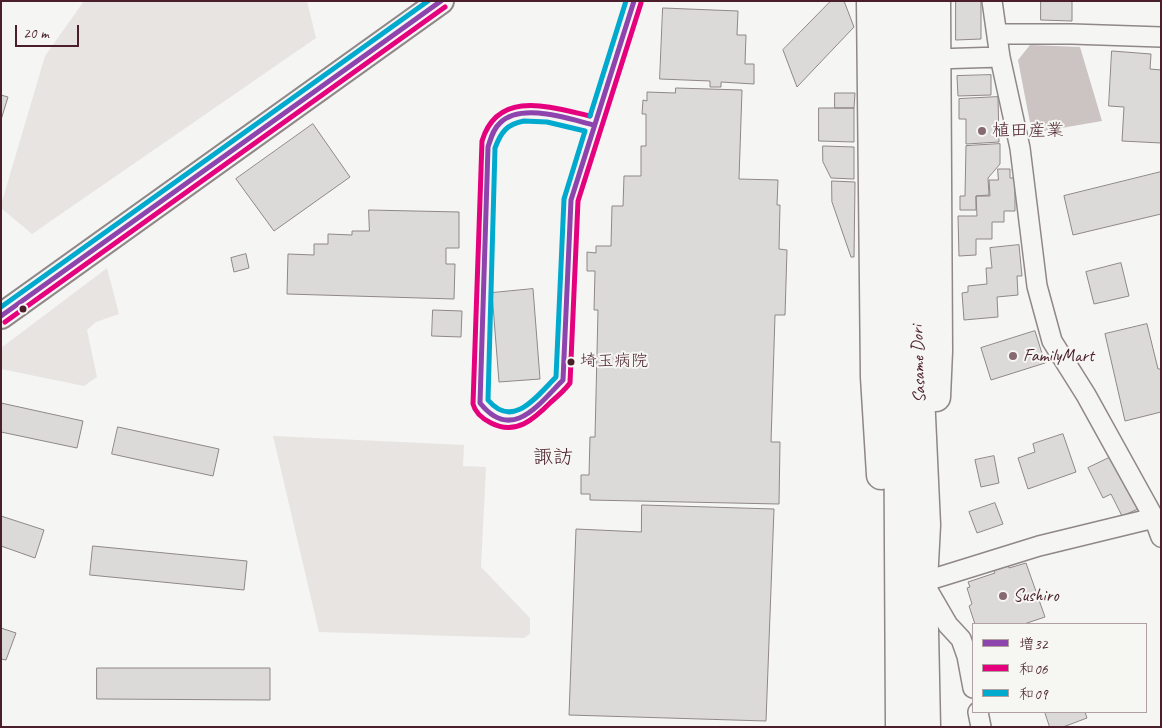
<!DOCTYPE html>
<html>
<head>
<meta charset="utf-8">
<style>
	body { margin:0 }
	#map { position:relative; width:1162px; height:728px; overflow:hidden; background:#f5f5f3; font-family:Caveat,"Klee One",sans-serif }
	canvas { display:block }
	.frame { position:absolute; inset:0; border:2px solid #4a1f2b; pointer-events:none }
	.legend { position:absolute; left:972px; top:623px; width:175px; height:90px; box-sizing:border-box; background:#f6f6f2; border:1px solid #b1a0a2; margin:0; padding:6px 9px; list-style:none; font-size:15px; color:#4a1f2b }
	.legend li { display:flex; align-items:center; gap:10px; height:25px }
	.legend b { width:25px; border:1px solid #b1a0a2 }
	.scale { position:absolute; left:15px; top:25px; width:64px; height:22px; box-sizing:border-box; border:2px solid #4a1f2b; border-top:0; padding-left:6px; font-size:15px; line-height:18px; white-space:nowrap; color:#4a1f2b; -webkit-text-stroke:4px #f6f6f2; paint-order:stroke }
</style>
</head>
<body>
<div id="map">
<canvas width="1162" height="728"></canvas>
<div class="frame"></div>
<ul class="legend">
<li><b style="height:6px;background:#8e44ad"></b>増32</li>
<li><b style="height:6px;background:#e5007d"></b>和06</li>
<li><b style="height:6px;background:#00a9ce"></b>和09</li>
</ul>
<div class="scale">20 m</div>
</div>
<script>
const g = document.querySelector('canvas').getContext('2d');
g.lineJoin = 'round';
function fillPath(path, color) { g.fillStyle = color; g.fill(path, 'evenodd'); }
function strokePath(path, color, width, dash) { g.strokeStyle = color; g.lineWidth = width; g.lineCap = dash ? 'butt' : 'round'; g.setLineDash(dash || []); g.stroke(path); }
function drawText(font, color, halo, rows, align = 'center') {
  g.font = font + ' Caveat,"Klee One",sans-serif'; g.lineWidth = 4; g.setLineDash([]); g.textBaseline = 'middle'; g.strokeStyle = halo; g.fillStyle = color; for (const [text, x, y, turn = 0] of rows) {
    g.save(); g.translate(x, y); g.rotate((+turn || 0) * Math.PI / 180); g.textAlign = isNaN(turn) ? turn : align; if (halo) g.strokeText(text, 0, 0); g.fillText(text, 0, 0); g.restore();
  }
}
fillPath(new Path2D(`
	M 84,1 L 307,1 L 316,38 L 32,234 L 1,208 L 1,205 L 45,56 Z
	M 107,268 L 119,314 L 96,322 L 87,330 L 97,377 L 84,386 L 1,369 L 1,348 Z
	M 273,436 L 464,445 L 463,466 L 486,467 L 481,567 L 530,618 L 530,634 L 524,638 L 319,632 Z`), '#e8e4e2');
fillPath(new Path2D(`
	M 1030,45 L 1080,47 L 1102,121 L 1032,133 L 1018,60 Z`), '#ccc3c3');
const building = new Path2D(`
	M 831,1 L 844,1 L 854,27 L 797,87 L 783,50 Z
	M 956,1 L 981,1 L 981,39 L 956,40 Z
	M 1041,1 L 1072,1 L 1072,21 L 1041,20 Z
	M 663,8 L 738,11 L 737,35 L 746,35 L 745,64 L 754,64 L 754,84 L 721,82 L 721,87 L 710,87 L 710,81 L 660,79 Z
	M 1112,51 L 1151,54 L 1150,69 L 1161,70 L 1161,143 L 1122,141 L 1124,107 L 1109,106 Z
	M 991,75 L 991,95 L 958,96 L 957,76 Z
	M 676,88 L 742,90 L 739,179 L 778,180 L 777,205 L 780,205 L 779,249 L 787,250 L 785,315 L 775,315 L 771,442 L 780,442 L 779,504 L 590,500 L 590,494 L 581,494 L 581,475 L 589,475 L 590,437 L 595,437 L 598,310 L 594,310 L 595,271 L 587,271 L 587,252 L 596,253 L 596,246 L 611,246 L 612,206 L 623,206 L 624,176 L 641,176 L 641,146 L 646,146 L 646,114 L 642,114 L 643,100 L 647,101 L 647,92 L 675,93 Z
	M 835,93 L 855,93 L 854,108 L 835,108 Z
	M 1,95 L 8,97 L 1,120 Z
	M 998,97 L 999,142 L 966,144 L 966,119 L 959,119 L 959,99 Z
	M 819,108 L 854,108 L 854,142 L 819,141 Z
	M 313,124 L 350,177 L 274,231 L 236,179 Z
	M 1000,144 L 1000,164 L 988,178 L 989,195 L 976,196 L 976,210 L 960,210 L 960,196 L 965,196 L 966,146 Z
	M 823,146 L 854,147 L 854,179 L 831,178 L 823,162 Z
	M 998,169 L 1010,169 L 1010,178 L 1015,178 L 1015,211 L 1004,211 L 1004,222 L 992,222 L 992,239 L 976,239 L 976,255 L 959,256 L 958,216 L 977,216 L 976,196 L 990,196 L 989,180 L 998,180 Z
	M 1161,172 L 1161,214 L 1073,235 L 1064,196 Z
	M 832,181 L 855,182 L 854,257 L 851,257 L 832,202 Z
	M 369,210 L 459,212 L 459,248 L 446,248 L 446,264 L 455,264 L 454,299 L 287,294 L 288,254 L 314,255 L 314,244 L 328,244 L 328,234 L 352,235 L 352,231 L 369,231 Z
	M 1019,245 L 1022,276 L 1017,276 L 1018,295 L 997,297 L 998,317 L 964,320 L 962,293 L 968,292 L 968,286 L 987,284 L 986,268 L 992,268 L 990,248 Z
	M 246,254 L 249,268 L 234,272 L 231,258 Z
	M 1121,263 L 1129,296 L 1094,304 L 1086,272 Z
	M 533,289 L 540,379 L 499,382 L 492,293 Z
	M 433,310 L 462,311 L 461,337 L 432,336 Z
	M 1147,324 L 1158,369 L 1161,369 L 1161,412 L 1125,421 L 1105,334 Z
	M 1035,331 L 1045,363 L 991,380 L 981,348 Z
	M 1,403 L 83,421 L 77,448 L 1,432 Z
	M 118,427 L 219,449 L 213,476 L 112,454 Z
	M 1063,434 L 1076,472 L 1028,489 L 1018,458 L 1035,452 L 1033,444 Z
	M 994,456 L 999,483 L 981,487 L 975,460 Z
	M 1111,457 L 1138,509 L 1122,516 L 1111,494 L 1103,498 L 1088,468 Z
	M 995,503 L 1003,524 L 977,533 L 969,512 Z
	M 642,505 L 774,509 L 766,721 L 569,715 L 576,529 L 641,532 Z
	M 1,516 L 44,530 L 35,558 L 1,546 Z
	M 93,546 L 247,561 L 244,590 L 90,575 Z
	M 1007,561 L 1009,568 L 1026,563 L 1045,617 L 1024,624 L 975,624 L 969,606 L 972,604 L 967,588 L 970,587 L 968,582 L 995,573 L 992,566 Z
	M 1,628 L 16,633 L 6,660 L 1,659 Z
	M 97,668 L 270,668 L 270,700 L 97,699 Z
	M 1045,712 L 1085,712 L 1087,718 L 1063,727 L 1050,727 Z`);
fillPath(building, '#dcdad9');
strokePath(building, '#8f8788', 1);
const minor = new Path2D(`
	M 992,1 L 1000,57 L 1020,148 L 1037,286 L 1052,341 L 1086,395 L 1154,518 L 1161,537
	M 997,34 L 1072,34 L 1161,37
	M 936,59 L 1000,57
	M 973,688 L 967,656 L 961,639 L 948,625 L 923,582 L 1039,546 L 1154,518
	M 978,712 L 981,727`);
const tertiary = new Path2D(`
	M 1,316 L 441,1`);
const primary = new Path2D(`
	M 871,1 L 875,377 L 881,475
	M 891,1 L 898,361 L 900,727
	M 911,1 L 918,351 L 926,525 L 923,582 L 926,727
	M 936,1 L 938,351 L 936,397`);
strokePath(minor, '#8f8788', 22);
strokePath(tertiary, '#8f8788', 28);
strokePath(primary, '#8f8788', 31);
strokePath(minor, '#f5f5f3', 19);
strokePath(tertiary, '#f5f5f3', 24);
strokePath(primary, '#f5f5f3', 28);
strokePath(new Path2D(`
	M 594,125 C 569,119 521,102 500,123 C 493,129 491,138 488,147 L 480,403 C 512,443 539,404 563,380 L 571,200 L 634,1
	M 1,316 L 441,1`), '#8e44ad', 5);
strokePath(new Path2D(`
	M 590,116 C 550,107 498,89 482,141 L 473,404 C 475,412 483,419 491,423 C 516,436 534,419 551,402 C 558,396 565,390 570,383 L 578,201 L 641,3
	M 5,322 L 445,7`), '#e5007d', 5);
strokePath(new Path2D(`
	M 590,116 L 626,1
	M 524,121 L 547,122 L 585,131 L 564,199 L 556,377 C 537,396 513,430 488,400 L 495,148 C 501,132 507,124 524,121 Z
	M 1,307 L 428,1`), '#00a9ce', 5);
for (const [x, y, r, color] of [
	[982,131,5,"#866a71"],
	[23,309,4.5,"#4a1f2b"],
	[1013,356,5,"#866a71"],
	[571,362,4.5,"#4a1f2b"],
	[1003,596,5,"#866a71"]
]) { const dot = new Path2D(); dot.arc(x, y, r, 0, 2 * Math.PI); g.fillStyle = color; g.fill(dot); strokePath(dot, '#f6f6f2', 2); }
drawText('17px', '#4a1f2b', '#f6f6f2', [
	["埼玉病院",580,362]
], 'left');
drawText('18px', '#4a1f2b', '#f6f6f2', [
	["植田産業",992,131],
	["FamilyMart",1023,356],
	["Sushiro",1013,596]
], 'left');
drawText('18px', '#4a1f2b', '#f6f6f2', [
	["Sasame Dori",919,364,-92]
]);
drawText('20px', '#4a1f2b', '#f6f6f2', [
	["諏訪",553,458]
]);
</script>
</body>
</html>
